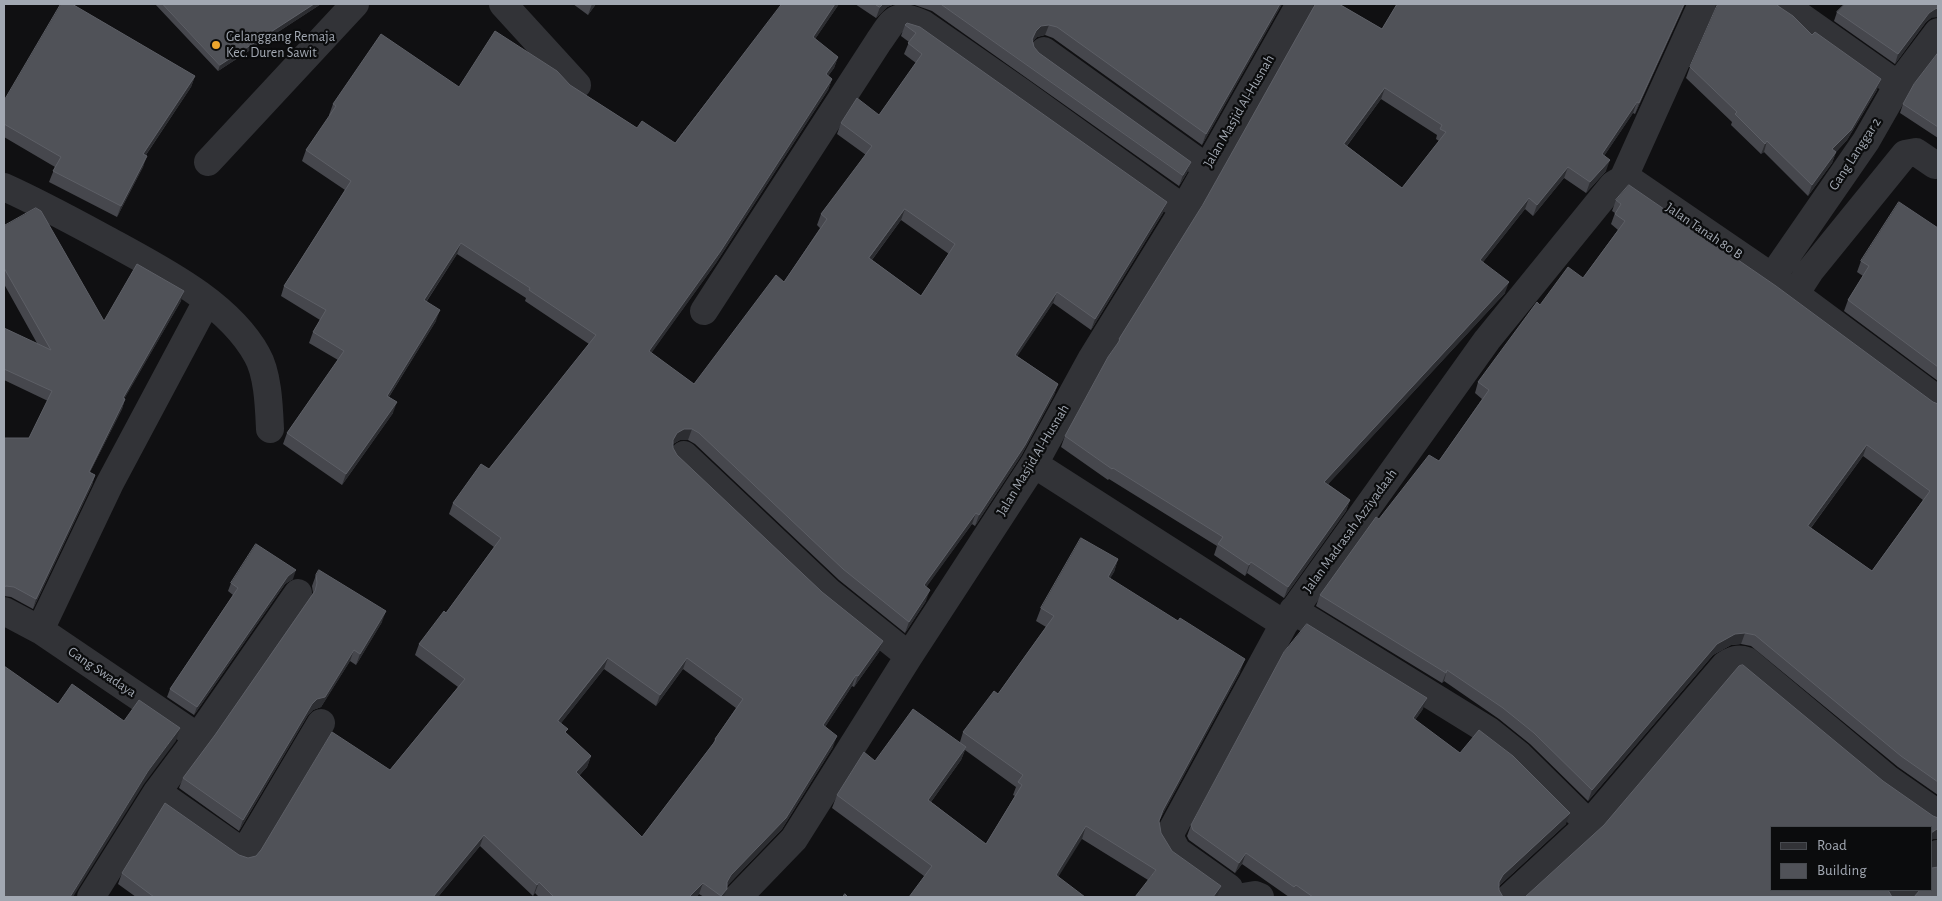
<!DOCTYPE html>
<html>
<head>
<meta charset="utf-8">
<style>
	body { margin:0 }
	#map { position:relative; width:1942px; height:901px; overflow:hidden; background:#101012; font-family:"Alegreya Sans",sans-serif }
	canvas { display:block }
	.frame { position:absolute; inset:0; border:5px solid #a2a8b2; pointer-events:none }
	.legend { position:absolute; left:1770px; top:826px; width:162px; height:65px; box-sizing:border-box; background:#0b0c0d; border:1px solid #474a4f; margin:0; padding:6px 9px; list-style:none; font-size:15px; color:#a2a8b2 }
	.legend li { display:flex; align-items:center; gap:10px; height:25px }
	.legend b { width:25px; border:1px solid #474a4f }
</style>
</head>
<body>
<div id="map">
<canvas width="1942" height="901"></canvas>
<div class="frame"></div>
<ul class="legend">
<li><b style="height:6px;background:#323337"></b>Road</li>
<li><b style="height:14px;background:#505258"></b>Building</li>
</ul>
</div>
<script>
const g = document.querySelector('canvas').getContext('2d');
g.lineJoin = 'round';
function strokePath(path, color, width, dash) { g.strokeStyle = color; g.lineWidth = width; g.lineCap = dash ? 'butt' : 'round'; g.setLineDash(dash || []); g.stroke(path); }
function fillPath(path, color) { g.fillStyle = color; g.fill(path, 'evenodd'); }
function drawText(font, color, halo, rows, align = 'center') {
  g.font = font + ' "Alegreya Sans",sans-serif'; g.lineWidth = 4.5; g.setLineDash([]); g.textBaseline = 'middle'; g.strokeStyle = halo; g.fillStyle = color; for (const [text, x, y, turn = 0] of rows) {
    g.save(); g.translate(x, y); g.rotate((+turn || 0) * Math.PI / 180); g.textAlign = isNaN(turn) ? turn : align; if (halo) g.strokeText(text, 0, 0); g.fillText(text, 0, 0); g.restore();
  }
}
strokePath(new Path2D(`
	M 503,4 L 577,85
	M 1783,4 L 1898,85
	M 1044,51 L 1207,168
	M 208,162 L 355,4
	M 1623,179 L 1633,182 L 1772,277 L 1938,400
	M 1623,179 L 1702,4
	M 4,187 C 42,204 78,224 115,244 C 164,271 229,304 257,355 C 268,374 269,407 270,429
	M 1772,277 L 1866,141 L 1898,85 L 1938,32
	M 1795,294 L 1810,271 L 1905,154 L 1916,152 L 1935,165
	M 704,311 L 879,41 C 895,18 895,12 923,24 L 1021,92 L 1184,209
	M 684,455 L 829,592 L 909,656
	M 1034,464 L 1284,624
	M 298,593 L 198,737 L 157,792 L 244,853 L 321,723
	M 1293,610 L 1489,731 L 1519,755 L 1589,824
	M 4,611 L 40,630 L 198,737
	M 40,630 L 110,483 L 207,301
	M 1931,863 L 1938,854
	M 91,897 L 157,792
	M 738,897 L 794,839 L 909,656 L 1034,464 L 1092,358 L 1184,209 L 1300,4
	M 1232,897 L 1229,888 L 1177,851 L 1170,838 L 1172,830 L 1284,624 L 1487,340 L 1613,185 L 1623,179
	M 1243,897 L 1255,895 L 1260,897
	M 1510,897 L 1589,824 L 1725,665 C 1733,660 1738,658 1747,661 L 1888,779 L 1938,814
	M 1899,897 L 1906,890`), '#323337', 28);
fillPath(new Path2D(`
	M 155,4 L 321,4 L 218,71 Z
	M 573,4 L 596,4 L 588,15 Z
	M 782,4 L 839,4 L 815,39 L 838,57 L 834,68 L 828,76 L 832,79 L 828,90 L 716,263 L 651,353 L 694,384 L 784,282 L 820,228 L 817,225 L 821,214 L 866,155 L 837,134 L 841,123 L 879,115 L 916,63 L 904,54 L 909,42 L 901,36 L 905,25 L 1167,202 L 1163,213 L 1091,330 L 1053,303 L 1017,356 L 1058,384 L 1054,395 L 1021,456 L 975,526 L 972,524 L 926,587 L 926,601 L 905,633 L 839,580 L 695,444 L 688,440 L 680,440 L 673,444 L 673,448 L 677,455 L 822,592 L 883,641 L 879,652 L 854,687 L 852,686 L 825,727 L 833,747 L 782,829 L 727,886 L 724,897 L 704,897 L 699,894 L 696,897 L 539,897 L 535,893 L 533,896 L 480,846 L 438,897 L 136,897 L 118,884 L 122,873 L 239,855 L 248,858 L 256,856 L 390,770 L 458,687 L 415,655 L 419,644 L 446,613 L 494,547 L 449,514 L 453,503 L 489,469 L 589,344 L 525,301 L 526,298 L 457,254 L 427,301 L 436,321 L 389,397 L 393,413 L 342,485 L 283,444 L 287,433 L 338,360 L 309,343 L 313,332 L 320,320 L 281,296 L 284,286 L 345,190 L 302,161 L 306,150 L 330,116 L 329,115 L 333,104 L 459,87 L 570,85 L 637,128 L 675,143 ZM 901,220 L 949,254 L 921,296 L 872,260 ZM 604,669 L 656,706 L 683,669 L 736,708 L 715,739 L 713,744 L 642,837 L 579,776 L 587,767 L 591,756 L 566,733 L 561,723 Z
	M 855,4 L 895,4 L 887,7 L 876,18 Z
	M 912,4 L 1282,4 L 1202,145 L 1053,38 L 1045,35 L 1037,37 L 1033,41 L 1034,47 L 1039,53 L 1191,162 L 1187,173 L 1179,186 L 932,11 Z
	M 1315,4 L 1339,4 L 1382,29 L 1397,4 L 1685,4 L 1635,114 L 1633,113 L 1604,156 L 1606,171 L 1586,193 L 1564,178 L 1533,216 L 1525,209 L 1483,262 L 1505,293 L 1328,484 L 1350,500 L 1346,511 L 1284,598 L 1247,573 L 1245,576 L 1214,555 L 1217,546 L 1109,479 L 1108,480 L 1061,447 L 1065,436 L 1117,344 L 1119,339 L 1202,206 ZM 1381,99 L 1437,135 L 1436,139 L 1439,141 L 1402,188 L 1347,146 Z
	M 1717,4 L 1777,4 L 1778,6 L 1812,35 L 1877,90 L 1847,140 L 1836,152 L 1832,163 L 1808,196 L 1764,152 L 1761,154 L 1731,125 L 1732,122 L 1686,78 L 1690,67 L 1717,7 Z
	M 1837,12 L 1931,18 L 1926,22 L 1895,64 L 1834,21 Z
	M 1938,53 L 1938,138 L 1900,113 L 1903,104 Z
	M 195,76 L 191,87 L 146,155 L 143,167 L 117,217 L 49,182 L 55,167 L 4,137 L 4,101 Z
	M 1616,200 L 1933,402 L 1938,404 L 1938,795 L 1898,767 L 1751,646 L 1741,644 L 1731,645 L 1713,655 L 1588,801 L 1530,744 L 1499,719 L 1444,681 L 1442,683 L 1316,606 L 1320,595 L 1379,519 L 1439,461 L 1482,399 L 1475,393 L 1478,382 L 1540,305 L 1583,278 L 1618,230 L 1611,224 L 1615,213 L 1612,211 ZM 1863,456 L 1923,500 L 1872,571 L 1811,528 Z
	M 4,226 L 104,321 L 181,301 L 124,399 L 125,399 L 122,409 L 90,472 L 95,475 L 92,485 L 33,609 L 11,597 L 4,596 L 4,438 L 29,438 L 48,401 L 4,380 L 4,328 L 38,345 L 4,284 Z
	M 1938,228 L 1938,381 L 1844,311 L 1848,300 L 1863,276 L 1857,272 L 1861,261 Z
	M 1118,559 L 1114,572 L 1110,578 L 1240,672 L 1160,819 L 1159,821 L 1161,833 L 1172,851 L 1148,880 L 1082,839 L 924,876 L 832,808 L 837,795 L 875,761 L 960,742 L 963,732 L 998,694 L 1046,627 L 1036,621 L 1041,608 ZM 965,750 L 1016,787 L 1013,795 L 1015,796 L 986,844 L 931,802 L 961,760 Z
	M 316,575 L 382,622 L 356,665 L 350,661 L 321,707 L 313,710 L 308,715 L 239,831 L 179,788 L 183,778 L 215,735 L 313,593 L 312,586 Z
	M 293,579 L 285,584 L 194,715 L 167,697 L 170,689 L 233,595 L 228,591 L 231,583 Z
	M 1423,709 L 1415,720 L 1460,753 L 1566,824 L 1499,886 L 1499,890 L 1503,897 L 1294,897 L 1292,896 L 1291,897 L 1289,897 L 1242,864 L 1235,873 L 1189,840 L 1187,836 L 1191,825 Z`), '#46474d');
fillPath(new Path2D(`
	M 314,4 L 321,4 L 218,71 L 220,65 Z
	M 592,4 L 596,4 L 588,15 Z
	M 835,4 L 839,4 L 809,48 L 813,37 Z
	M 883,4 L 895,4 L 887,7 L 876,18 L 880,7 Z
	M 1280,4 L 1282,4 L 1202,145 L 1206,134 Z
	M 1684,4 L 1685,4 L 1635,114 L 1639,103 Z
	M 1938,8 L 1938,17 L 1931,18 L 1926,22 L 1895,64 L 1898,54 L 1929,13 L 1935,9 Z
	M 1049,25 L 1045,35 L 1037,37 L 1032,42 L 1036,31 L 1041,26 Z
	M 838,57 L 834,68 L 822,85 L 826,74 Z
	M 195,76 L 191,87 L 139,165 L 143,154 Z
	M 832,79 L 828,90 L 716,263 L 645,362 L 649,351 Z
	M 1881,79 L 1877,90 L 1847,140 L 1836,152 L 1832,163 L 1808,196 L 1812,185 L 1832,149 Z
	M 1385,88 L 1381,99 L 1340,155 L 1344,144 Z
	M 1637,102 L 1633,113 L 1598,165 L 1602,154 Z
	M 1767,141 L 1764,152 L 1761,154 L 1765,144 Z
	M 147,156 L 143,167 L 117,217 L 121,206 Z
	M 1610,160 L 1606,171 L 1586,193 L 1590,182 Z
	M 1191,162 L 1187,173 L 1179,186 L 1183,175 Z
	M 1568,167 L 1564,178 L 1533,216 L 1537,205 Z
	M 1529,198 L 1525,209 L 1476,271 L 1480,260 Z
	M 1167,202 L 1163,213 L 1091,330 L 1095,319 Z
	M 905,209 L 901,220 L 865,269 L 869,258 Z
	M 461,243 L 457,254 L 420,311 L 424,300 Z
	M 1509,282 L 1505,293 L 1320,493 L 1324,482 Z
	M 184,291 L 181,301 L 119,408 L 123,398 Z
	M 1057,292 L 1053,303 L 1011,366 L 1015,355 Z
	M 440,310 L 436,321 L 383,406 L 387,396 Z
	M 1058,384 L 1054,395 L 1021,456 L 975,526 L 979,515 Z
	M 125,399 L 122,409 L 85,482 L 89,472 Z
	M 397,402 L 393,413 L 342,485 L 346,474 Z
	M 684,429 L 692,429 L 688,440 L 680,440 L 673,444 L 673,440 L 677,433 Z
	M 1867,445 L 1863,456 L 1804,537 L 1808,526 Z
	M 95,475 L 92,485 L 33,609 L 36,599 Z
	M 1350,500 L 1346,511 L 1284,598 L 1288,587 Z
	M 976,513 L 972,524 L 920,596 L 924,585 Z
	M 1118,559 L 1114,572 L 1104,589 L 1108,577 Z
	M 1251,562 L 1247,573 L 1245,576 L 1249,565 Z
	M 296,570 L 293,579 L 285,584 L 194,715 L 197,707 L 288,576 Z
	M 930,590 L 926,601 L 905,633 L 909,622 Z
	M 386,611 L 382,622 L 356,665 L 360,654 Z
	M 1745,633 L 1741,644 L 1731,645 L 1713,655 L 1588,801 L 1592,790 L 1717,644 L 1735,634 Z
	M 883,641 L 879,652 L 854,687 L 858,676 Z
	M 354,650 L 350,661 L 321,707 L 313,710 L 308,715 L 239,831 L 243,820 L 312,704 L 317,699 Z
	M 608,658 L 604,669 L 554,732 L 558,721 Z
	M 687,658 L 683,669 L 656,706 L 660,695 Z
	M 1245,659 L 1240,672 L 1158,823 L 1163,810 Z
	M 1447,670 L 1444,681 L 1442,683 L 1446,673 Z
	M 856,675 L 852,686 L 819,736 L 823,725 Z
	M 1427,698 L 1423,709 L 1409,729 L 1413,718 Z
	M 180,728 L 176,741 L 144,784 L 73,897 L 70,897 L 148,771 Z
	M 837,736 L 833,747 L 782,829 L 727,886 L 727,882 L 731,875 Z
	M 966,747 L 961,760 L 923,813 L 928,800 Z
	M 591,756 L 587,767 L 572,783 L 576,772 Z
	M 1570,813 L 1566,824 L 1499,886 L 1499,882 L 1503,875 Z
	M 1086,826 L 1082,839 L 1052,887 L 1056,875 Z
	M 1938,828 L 1938,839 L 1933,839 L 1931,841 L 1931,833 L 1937,829 Z
	M 484,835 L 480,846 L 438,897 L 433,897 Z
	M 1246,853 L 1242,864 L 1235,873 L 1239,863 Z
	M 539,882 L 535,893 L 533,896 L 537,885 Z
	M 703,883 L 699,894 L 696,897 L 689,897 Z
	M 1221,886 L 1217,897 L 1213,897 Z
	M 727,889 L 724,897 L 721,897 L 721,896 Z`), '#2c2d31');
const building = new Path2D(`
	M 61,4 L 72,4 L 195,76 L 143,154 L 147,156 L 121,206 L 53,171 L 61,157 L 4,124 L 4,101 Z
	M 163,4 L 314,4 L 220,65 Z
	M 782,4 L 835,4 L 813,37 L 838,57 L 826,74 L 832,79 L 720,252 L 649,351 L 694,384 L 776,275 L 784,282 L 827,219 L 821,214 L 872,146 L 841,123 L 857,98 L 879,115 L 922,54 L 908,43 L 916,33 L 905,25 L 907,23 L 920,27 L 1167,202 L 1095,319 L 1057,292 L 1015,355 L 1058,384 L 1025,445 L 979,515 L 976,513 L 924,585 L 930,590 L 909,622 L 843,569 L 699,433 L 692,429 L 684,429 L 677,433 L 673,440 L 673,448 L 677,455 L 822,592 L 883,641 L 858,676 L 856,675 L 823,725 L 837,736 L 786,818 L 731,875 L 727,882 L 727,889 L 721,896 L 703,883 L 689,897 L 554,897 L 539,882 L 537,885 L 484,835 L 433,897 L 154,897 L 122,873 L 165,803 L 239,855 L 248,858 L 256,856 L 261,850 L 332,732 L 390,770 L 465,679 L 419,644 L 444,611 L 446,613 L 501,538 L 453,503 L 481,464 L 489,469 L 596,335 L 529,290 L 530,288 L 461,243 L 424,300 L 440,310 L 387,396 L 397,402 L 346,474 L 287,433 L 344,351 L 313,332 L 326,310 L 284,286 L 351,181 L 306,150 L 336,106 L 333,104 L 381,34 L 459,87 L 495,31 L 557,71 L 570,85 L 637,128 L 642,121 L 675,143 ZM 905,209 L 955,244 L 921,296 L 869,258 ZM 608,658 L 660,695 L 687,658 L 743,699 L 715,739 L 716,740 L 642,837 L 576,772 L 591,756 L 565,732 L 568,729 L 558,721 Z
	M 875,4 L 883,4 L 880,7 Z
	M 941,4 L 1280,4 L 1206,134 L 1057,27 L 1049,25 L 1041,26 L 1036,31 L 1032,39 L 1034,47 L 1039,53 L 1191,162 L 1183,175 Z
	M 1316,4 L 1339,4 L 1382,29 L 1397,4 L 1684,4 L 1639,103 L 1637,102 L 1602,154 L 1610,160 L 1590,182 L 1568,167 L 1537,205 L 1529,198 L 1480,260 L 1509,282 L 1324,482 L 1350,500 L 1288,587 L 1251,562 L 1249,565 L 1218,544 L 1223,537 L 1113,468 L 1112,469 L 1065,436 L 1108,357 L 1120,340 L 1119,339 L 1202,206 ZM 1385,88 L 1442,125 L 1440,129 L 1446,132 L 1402,188 L 1344,144 Z
	M 1718,4 L 1777,4 L 1778,6 L 1793,16 L 1812,35 L 1815,32 L 1881,79 L 1851,130 L 1832,149 L 1836,152 L 1812,185 L 1767,141 L 1765,144 L 1735,114 L 1737,112 L 1690,67 Z
	M 1845,4 L 1938,4 L 1938,8 L 1935,9 L 1929,13 L 1898,54 L 1837,12 Z
	M 1938,53 L 1938,127 L 1903,104 L 1914,84 Z
	M 1629,185 L 1776,286 L 1933,402 L 1938,404 L 1938,782 L 1901,756 L 1755,635 L 1745,633 L 1735,634 L 1717,644 L 1592,790 L 1534,733 L 1503,708 L 1447,670 L 1446,673 L 1320,595 L 1376,517 L 1379,519 L 1429,455 L 1439,461 L 1489,390 L 1478,382 L 1537,302 L 1540,305 L 1568,267 L 1583,278 L 1625,221 L 1615,214 L 1621,204 L 1616,200 ZM 1867,445 L 1930,491 L 1872,571 L 1808,526 Z
	M 1899,202 L 1938,228 L 1938,367 L 1848,300 L 1869,266 L 1861,261 Z
	M 36,208 L 41,211 L 104,321 L 137,264 L 184,291 L 123,398 L 125,399 L 89,472 L 95,475 L 36,599 L 14,587 L 6,586 L 4,587 L 4,438 L 29,438 L 52,391 L 4,369 L 4,328 L 51,350 L 4,268 L 4,226 Z
	M 1081,538 L 1118,559 L 1108,577 L 1178,621 L 1180,618 L 1245,659 L 1163,810 L 1159,821 L 1161,833 L 1172,851 L 1221,886 L 1213,897 L 1135,897 L 1156,870 L 1086,826 L 1056,875 L 1085,897 L 909,897 L 932,866 L 837,795 L 864,752 L 875,761 L 913,709 L 966,747 L 928,800 L 986,844 L 1022,785 L 1018,782 L 1023,775 L 963,732 L 994,691 L 998,694 L 1054,616 L 1041,608 Z
	M 256,544 L 296,570 L 288,576 L 197,707 L 170,689 L 238,588 L 231,583 Z
	M 319,570 L 386,611 L 360,654 L 354,650 L 325,697 L 317,699 L 312,704 L 243,820 L 183,778 L 215,735 L 315,591 L 317,583 L 316,575 Z
	M 1307,624 L 1427,698 L 1413,718 L 1460,753 L 1479,730 L 1513,756 L 1570,813 L 1503,875 L 1499,882 L 1499,890 L 1503,897 L 1313,897 L 1296,885 L 1294,887 L 1246,853 L 1239,863 L 1193,830 L 1191,825 L 1284,652 Z
	M 1743,665 L 1883,781 L 1933,816 L 1938,818 L 1938,828 L 1937,829 L 1931,833 L 1931,827 L 1771,827 L 1771,890 L 1888,890 L 1892,897 L 1525,897 L 1604,825 L 1739,666 Z
	M 4,666 L 58,704 L 72,684 L 124,721 L 139,700 L 180,728 L 148,771 L 70,897 L 4,897 Z
	M 1931,867 L 1932,868 L 1938,867 L 1938,897 L 1914,897 L 1920,890 L 1931,890 Z
	M 845,894 L 848,897 L 843,897 Z`);
fillPath(building, '#505258');
strokePath(building, '#5d5f66', 1);
for (const [x, y, r, color] of [
	[216,45,5,"#eda52d"]
]) { const dot = new Path2D(); dot.arc(x, y, r, 0, 2 * Math.PI); g.fillStyle = color; g.fill(dot); strokePath(dot, '#0b0c0d', 2); }
drawText('14px', '#a2a8b2', '#0b0c0d', [
	["Gelanggang Remaja",226,37],
	["Kec. Duren Sawit",226,53]
], 'left');
drawText('14px', '#a2a8b2', '#0b0c0d', [
	["Jalan Masjid Al-Husnah",1239,111,-60],
	["Gang Langgar 2",1855,154,-57],
	["Jalan Tanah 80 B",1704,231,34],
	["Jalan Masjid Al-Husnah",1033,460,-59],
	["Jalan Madrasah Azziyadaah",1350,531,-54],
	["Gang Swadaya",102,672,34]
]);
</script>
</body>
</html>
